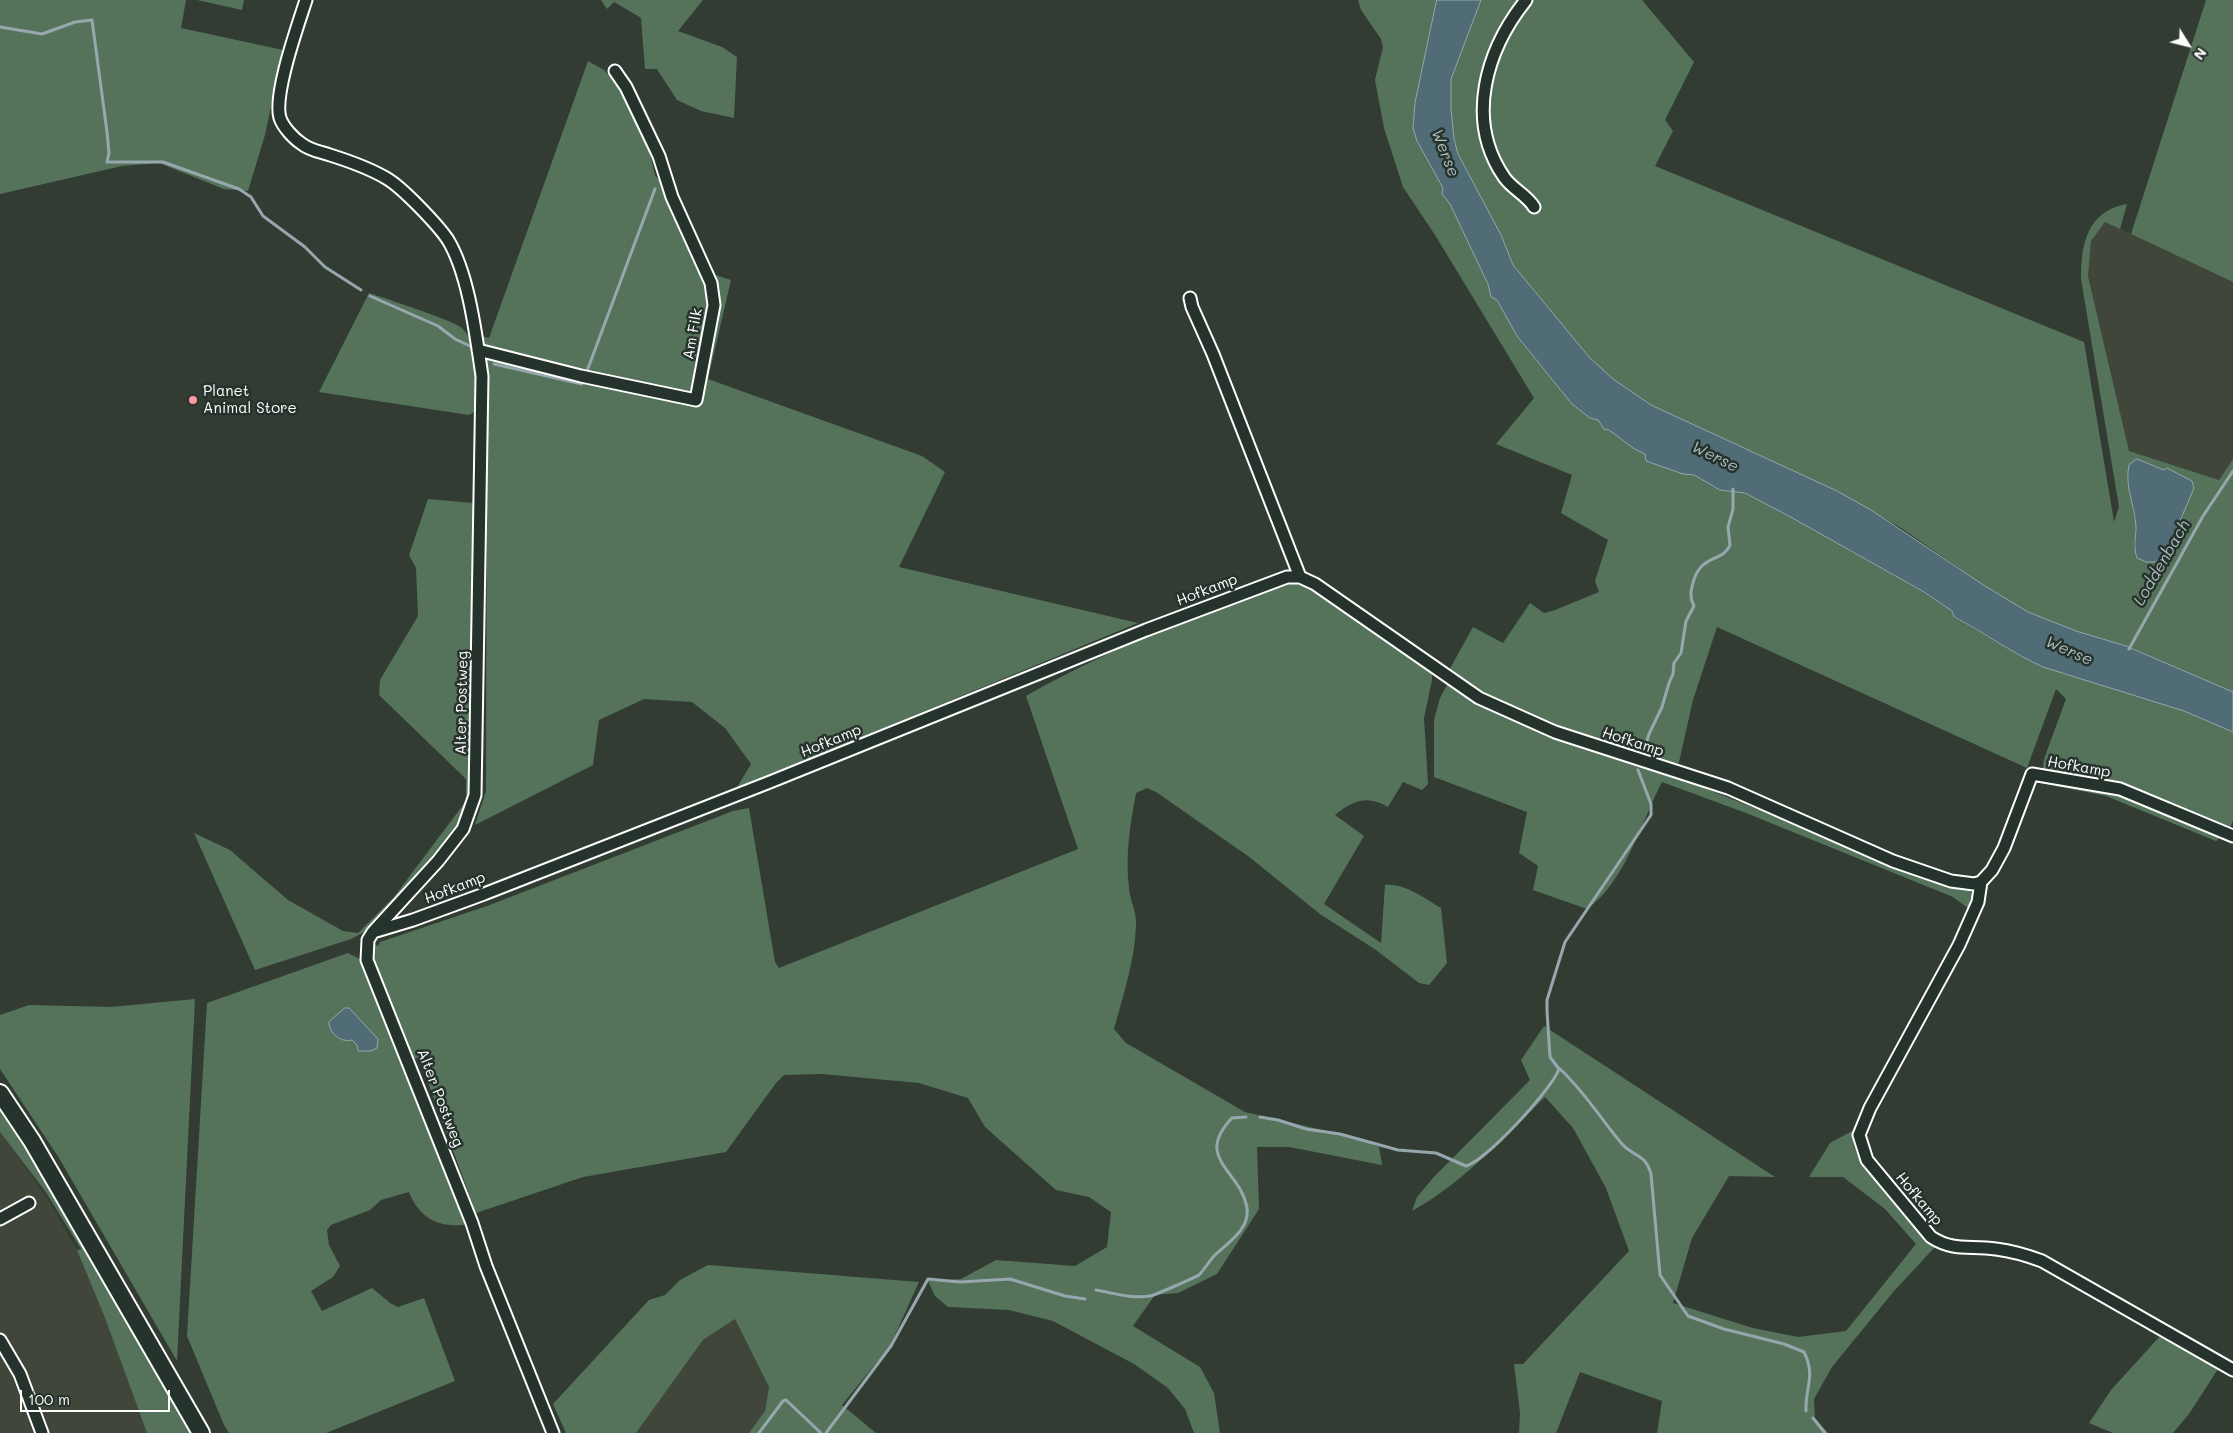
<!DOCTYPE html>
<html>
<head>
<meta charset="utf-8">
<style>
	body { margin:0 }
	#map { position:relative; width:2233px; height:1433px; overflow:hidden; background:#323c33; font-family:Mali,sans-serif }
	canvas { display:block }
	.north { position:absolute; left:2163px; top:20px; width:50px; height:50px; -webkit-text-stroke:4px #26332d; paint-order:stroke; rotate:126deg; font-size:14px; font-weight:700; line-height:20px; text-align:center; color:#fff }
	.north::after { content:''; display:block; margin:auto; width:18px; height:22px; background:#fff; clip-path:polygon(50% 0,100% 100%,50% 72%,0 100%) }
	.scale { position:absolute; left:20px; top:1390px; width:150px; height:22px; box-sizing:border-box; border:2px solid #fff; border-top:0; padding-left:6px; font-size:15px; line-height:18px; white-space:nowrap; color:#fff; -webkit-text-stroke:4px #26332d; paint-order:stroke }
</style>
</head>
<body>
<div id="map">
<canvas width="2233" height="1433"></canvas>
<div class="north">N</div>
<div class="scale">100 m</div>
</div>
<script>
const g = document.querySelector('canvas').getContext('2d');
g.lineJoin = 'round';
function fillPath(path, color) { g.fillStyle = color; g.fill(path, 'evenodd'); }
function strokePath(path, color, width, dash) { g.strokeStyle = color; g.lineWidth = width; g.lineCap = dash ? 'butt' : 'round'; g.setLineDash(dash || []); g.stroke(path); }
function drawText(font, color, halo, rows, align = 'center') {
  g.font = font + ' Mali,sans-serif'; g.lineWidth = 5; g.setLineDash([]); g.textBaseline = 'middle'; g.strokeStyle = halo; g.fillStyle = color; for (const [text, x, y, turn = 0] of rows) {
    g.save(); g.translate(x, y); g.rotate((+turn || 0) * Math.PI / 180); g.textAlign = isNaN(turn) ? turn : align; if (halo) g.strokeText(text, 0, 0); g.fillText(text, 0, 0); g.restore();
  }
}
fillPath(new Path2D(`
	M 2105,221 L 2233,282 L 2233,459 L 2219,480 L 2129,451 L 2088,276 L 2091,241 Z
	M 0,1132 L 44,1193 L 77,1250 L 105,1318 L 147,1433 L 0,1433 Z
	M 735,1319 L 769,1387 L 765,1411 L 749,1433 L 636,1433 L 703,1340 Z`), '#40463a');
fillPath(new Path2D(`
	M 0,0 L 186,0 L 181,28 L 283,50 L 265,135 L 248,191 L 224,189 L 159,163 L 122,166 L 0,194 Z
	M 197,0 L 244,0 L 242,10 Z
	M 601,0 L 703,0 L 678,31 L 722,47 L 737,57 L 734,118 L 701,111 L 677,100 L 657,69 L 645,69 L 641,18 L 614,2 L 607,9 Z
	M 1358,0 L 1437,0 L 1415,103 L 1417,141 L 1443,188 L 1443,194 L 1450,204 L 1488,284 L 1491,297 L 1497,300 L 1517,336 L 1572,404 L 1590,418 L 1598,420 L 1604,429 L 1609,430 L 1669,468 L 1683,473 L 1694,475 L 1720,490 L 1745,493 L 1787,515 L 1923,592 L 1952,611 L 1954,618 C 1984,633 2012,653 2043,667 L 2184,711 L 2233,732 L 2233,821 L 2229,830 L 2216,841 L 2106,796 L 2041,783 L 2044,759 L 2066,699 L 2056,689 L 2027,768 L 1717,627 L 1693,700 L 1679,762 L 1669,774 L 1953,887 L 1969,890 L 1973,895 L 1968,908 L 1953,897 L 1746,813 L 1662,782 C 1640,824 1626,881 1587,909 L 1533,890 L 1538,866 L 1519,853 L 1527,812 L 1434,777 L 1434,720 L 1440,698 L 1448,683 L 1448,672 L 1473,627 L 1503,643 L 1530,603 L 1544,613 L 1555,610 L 1599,592 L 1595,581 L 1608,540 L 1561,513 L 1572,475 L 1496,444 L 1534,398 L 1435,235 L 1403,187 L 1384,128 L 1375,80 L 1383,47 L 1381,39 L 1361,10 Z
	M 1481,0 L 1642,0 L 1694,62 L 1665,120 L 1673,131 L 1655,166 L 2084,342 L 2114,522 L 2119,507 L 2081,279 C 2081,244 2087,211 2127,204 L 2120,229 L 2105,222 L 2091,241 L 2088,276 L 2129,451 L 2219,480 L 2233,459 L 2233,692 L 2127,646 L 2076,631 L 2028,612 L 1985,586 L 1901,528 L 1837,491 L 1651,405 L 1613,379 L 1589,357 L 1513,265 L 1501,235 L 1458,154 L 1454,139 L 1451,108 L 1451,79 ZM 2138,459 L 2164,470 L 2167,468 L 2192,481 L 2134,548 L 2136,526 L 2127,477 Z
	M 2206,0 L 2233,0 L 2233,282 L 2131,234 Z
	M 588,61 L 604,70 L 621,90 L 646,136 L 655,175 L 665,188 L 700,270 L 731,280 L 708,379 L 922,456 L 945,472 L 899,567 L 1138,623 L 736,789 L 751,764 L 725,728 L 692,702 L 644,699 L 599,720 L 593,765 L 475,825 L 486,791 L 487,381 L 480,336 L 489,338 Z
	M 369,293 C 384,298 455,321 462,328 C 482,348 478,384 477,410 L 469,415 L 319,392 Z
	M 428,499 L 473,503 L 473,726 L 470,798 L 467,811 L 452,837 L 366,931 L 351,939 L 255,970 L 194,833 L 230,850 L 288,900 L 343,931 L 358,933 L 394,897 L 466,801 L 466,779 L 379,695 L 380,680 L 418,616 L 416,568 L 409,555 Z
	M 1284,582 L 1297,582 L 1313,589 L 1432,673 L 1432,680 L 1424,718 L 1428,784 L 1422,790 L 1403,782 L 1388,807 C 1368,795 1353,800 1335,815 L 1364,836 L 1324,904 L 1381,943 L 1385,885 C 1403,882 1426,899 1441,908 L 1447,963 L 1429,985 L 1419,983 L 1376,950 L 1320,914 L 1248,856 L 1156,792 L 1147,788 L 1136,793 C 1130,825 1125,856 1129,888 C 1130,901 1137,912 1136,925 C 1135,960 1123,996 1114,1029 L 1126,1043 L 1245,1112 L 1353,1137 L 1379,1147 L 1382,1165 L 1289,1147 L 1257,1147 L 1259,1209 L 1217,1274 L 1178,1293 L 1155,1295 L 1133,1326 L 1200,1367 L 1214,1393 L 1220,1433 L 1194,1433 L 1185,1409 L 1168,1388 L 1134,1364 L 1053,1321 L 1009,1310 L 948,1307 L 935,1296 L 928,1281 L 961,1279 L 996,1260 L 1075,1266 L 1107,1247 L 1111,1212 L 1089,1197 L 1056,1190 L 985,1127 L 968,1098 L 919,1083 L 822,1074 L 784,1075 L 776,1083 L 726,1152 L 583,1177 L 476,1213 L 419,1058 L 411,1059 L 374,962 L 371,950 L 372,943 L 378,946 L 380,942 L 487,906 L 733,811 L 749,808 L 775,962 L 779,968 L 1078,849 L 1026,696 C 1073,669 1123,646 1174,626 C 1211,611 1248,599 1284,582 Z
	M 348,953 L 360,959 L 396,1039 L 470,1224 C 441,1229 420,1220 409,1192 L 381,1200 L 370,1210 L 331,1225 L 327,1230 L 329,1245 L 340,1266 L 333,1277 L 311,1291 L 322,1311 L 372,1288 L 390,1303 L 398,1307 L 424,1298 L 455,1381 L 326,1433 L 229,1433 L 224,1425 L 187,1336 L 207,1003 Z
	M 195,999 L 177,1361 L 59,1158 L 0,1069 L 0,1015 L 29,1005 L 111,1007 Z
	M 1544,1026 L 1775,1177 L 1729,1176 L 1692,1238 L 1673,1303 L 1753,1328 L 1798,1337 L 1846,1331 L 1916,1244 L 1885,1209 L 1843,1177 L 1809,1177 L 1830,1143 L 1852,1131 L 1854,1146 L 1861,1162 L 1935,1247 L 1894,1291 L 1832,1367 L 1814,1399 L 1815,1418 L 1828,1433 L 1657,1433 L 1662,1401 L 1580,1372 L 1556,1433 L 1519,1433 L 1520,1413 L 1514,1364 L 1523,1364 L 1629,1251 L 1606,1188 L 1573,1128 L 1545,1097 C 1504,1137 1463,1183 1412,1211 L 1417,1197 L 1433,1178 L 1530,1080 L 1521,1060 Z
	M 0,1105 L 48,1179 L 194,1433 L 147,1433 L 105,1318 L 77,1250 L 81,1249 L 45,1191 L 0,1132 Z
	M 708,1265 L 919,1282 L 890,1346 L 842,1405 L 876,1433 L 749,1433 L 765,1411 L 769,1387 L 735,1319 L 703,1340 L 636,1433 L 566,1433 L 553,1404 L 649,1300 L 665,1295 L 680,1280 Z
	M 2161,1335 L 2218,1369 L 2189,1414 L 2173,1433 L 2113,1433 L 2089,1423 L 2111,1390 Z`), '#55735b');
const water = new Path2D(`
	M 1437,0 L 1481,0 L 1451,79 L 1451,108 L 1454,139 L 1458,154 L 1501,235 L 1513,265 L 1589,357 L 1613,379 L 1651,405 L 1837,491 L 1871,510 L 1985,586 L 2028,612 L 2076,631 L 2126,646 L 2233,692 L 2233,732 L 2184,711 L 2043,667 C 2012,653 1985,633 1954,617 L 1952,611 L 1924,592 L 1787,515 L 1745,493 L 1720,490 L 1694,475 L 1683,474 L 1646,461 L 1645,454 L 1633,448 L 1609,430 L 1604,429 L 1598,420 L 1590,418 L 1572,404 L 1517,336 L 1497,300 L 1491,297 L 1488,284 L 1450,204 L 1442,194 L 1443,188 L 1417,141 L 1413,128 L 1415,103 Z
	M 2137,459 L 2164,470 L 2167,468 L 2192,481 L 2194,488 L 2165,556 L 2160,562 L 2146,562 L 2137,558 C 2133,547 2136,538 2136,527 C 2135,505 2124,486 2129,465 Z
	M 345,1008 L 349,1008 L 378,1039 L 377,1048 L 371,1051 L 358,1051 L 357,1045 L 352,1040 C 340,1043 329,1033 329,1022 Z`);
fillPath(water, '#506c76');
strokePath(water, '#96a7ad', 1);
strokePath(new Path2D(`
	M 0,27 L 42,34 L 75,22 L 92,20 L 107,132 L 109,153 L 107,162 L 163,162 L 239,189 L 251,197 L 263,216 L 305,247 L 325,267 L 361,290
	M 370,296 L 438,326 L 455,339 L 472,347
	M 494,364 L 582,384
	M 587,371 L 655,189
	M 2129,649 L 2203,516 L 2233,471
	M 1643,754 L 1649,734 L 1662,707 L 1669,683 L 1673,674 L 1674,663 L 1681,653 L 1686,621 L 1694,606 C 1690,599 1690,594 1692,587 C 1699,552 1722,564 1730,545 L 1728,527 L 1733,509 L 1733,489
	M 1560,1069 C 1584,1091 1601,1119 1622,1144 C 1635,1158 1645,1153 1651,1174 L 1660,1275 L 1688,1316 L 1724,1329 L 1784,1344 L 1804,1352 C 1816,1376 1805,1388 1806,1411
	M 1260,1117 L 1278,1120 L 1306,1129 L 1340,1134 L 1398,1150 L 1436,1153 L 1466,1166 C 1487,1160 1552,1089 1559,1069 L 1550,1057 L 1547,1011 L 1547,1000 L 1565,942 L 1651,815 L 1651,804 L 1638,770
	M 1096,1290 C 1113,1293 1132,1299 1150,1296 C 1153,1296 1196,1277 1199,1275 C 1204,1270 1208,1263 1213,1257 C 1226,1244 1250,1230 1247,1208 C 1241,1170 1193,1159 1232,1118 L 1246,1117
	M 1813,1418 L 1825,1433
	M 759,1433 L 783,1401 L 786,1400 L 821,1433
	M 826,1433 L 891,1346 L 928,1279 L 960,1282 L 1010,1279 L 1065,1296 L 1085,1299`), '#96a7ad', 3);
const minor = new Path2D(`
	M 306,0 C 298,25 273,95 280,118 C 283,127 294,139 302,144 C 309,150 321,152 330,155 C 349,161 369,168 386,178 C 402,187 438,225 448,240 C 469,275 476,336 482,376 L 475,795 L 463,829 L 438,861 L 373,932 L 368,940 L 367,960 L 472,1223 L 486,1266 L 553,1433
	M 1526,0 C 1486,50 1465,120 1504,177 C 1512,189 1527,195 1534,207
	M 1190,298 L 1192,307 L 1213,354 L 1300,577
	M 478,350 L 581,376 L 696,400 L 714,305 L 711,283 L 672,197 L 659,156 L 626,87 L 615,71
	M 1981,882 L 1978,902 L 1959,945 L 1870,1108 L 1859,1135 L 1867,1160 L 1931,1237 C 1954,1252 1970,1245 1996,1249 C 2012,1251 2026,1255 2042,1261 L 2233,1370
	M 373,932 L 413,920 L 484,894 L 770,782 L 1146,630 L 1287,577 L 1300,577 L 1315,584 L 1479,698 L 1555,732 L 1728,788 L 1893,861 L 1951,881 L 1974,884 L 1981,882 L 1992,870 L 2004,848 L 2032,774 L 2120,789 L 2233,836
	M 0,1219 L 29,1203
	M 0,1340 L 20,1374 L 42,1433`);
const secondary = new Path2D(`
	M 0,1093 L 32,1141 L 201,1433`);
strokePath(minor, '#fff', 15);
strokePath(secondary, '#fff', 20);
strokePath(minor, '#26332d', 11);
strokePath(secondary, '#26332d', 16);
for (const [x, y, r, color] of [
	[193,400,5,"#ff9aa2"]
]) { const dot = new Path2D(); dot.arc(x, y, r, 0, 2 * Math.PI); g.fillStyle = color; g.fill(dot); strokePath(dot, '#26332d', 2); }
drawText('15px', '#fff', '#26332d', [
	["Am Filk",693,334,-80],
	["Hofkamp",1207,590,-21],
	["Alter Postweg",462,703,-89],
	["Hofkamp",831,741,-22],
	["Hofkamp",1633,742,18],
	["Hofkamp",2079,767,10],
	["Hofkamp",455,888,-21],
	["Alter Postweg",440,1098,69],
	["Hofkamp",1919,1199,50]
]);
drawText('15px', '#fff', '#26332d', [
	["Planet",203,391],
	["Animal Store",203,408]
], 'left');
drawText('italic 16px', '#b0bdc1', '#26332d', [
	["Werse",1445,153,68],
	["Werse",1715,457,26],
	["Loddenbach",2162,563,-60],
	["Werse",2069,651,24]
]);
</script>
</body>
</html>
